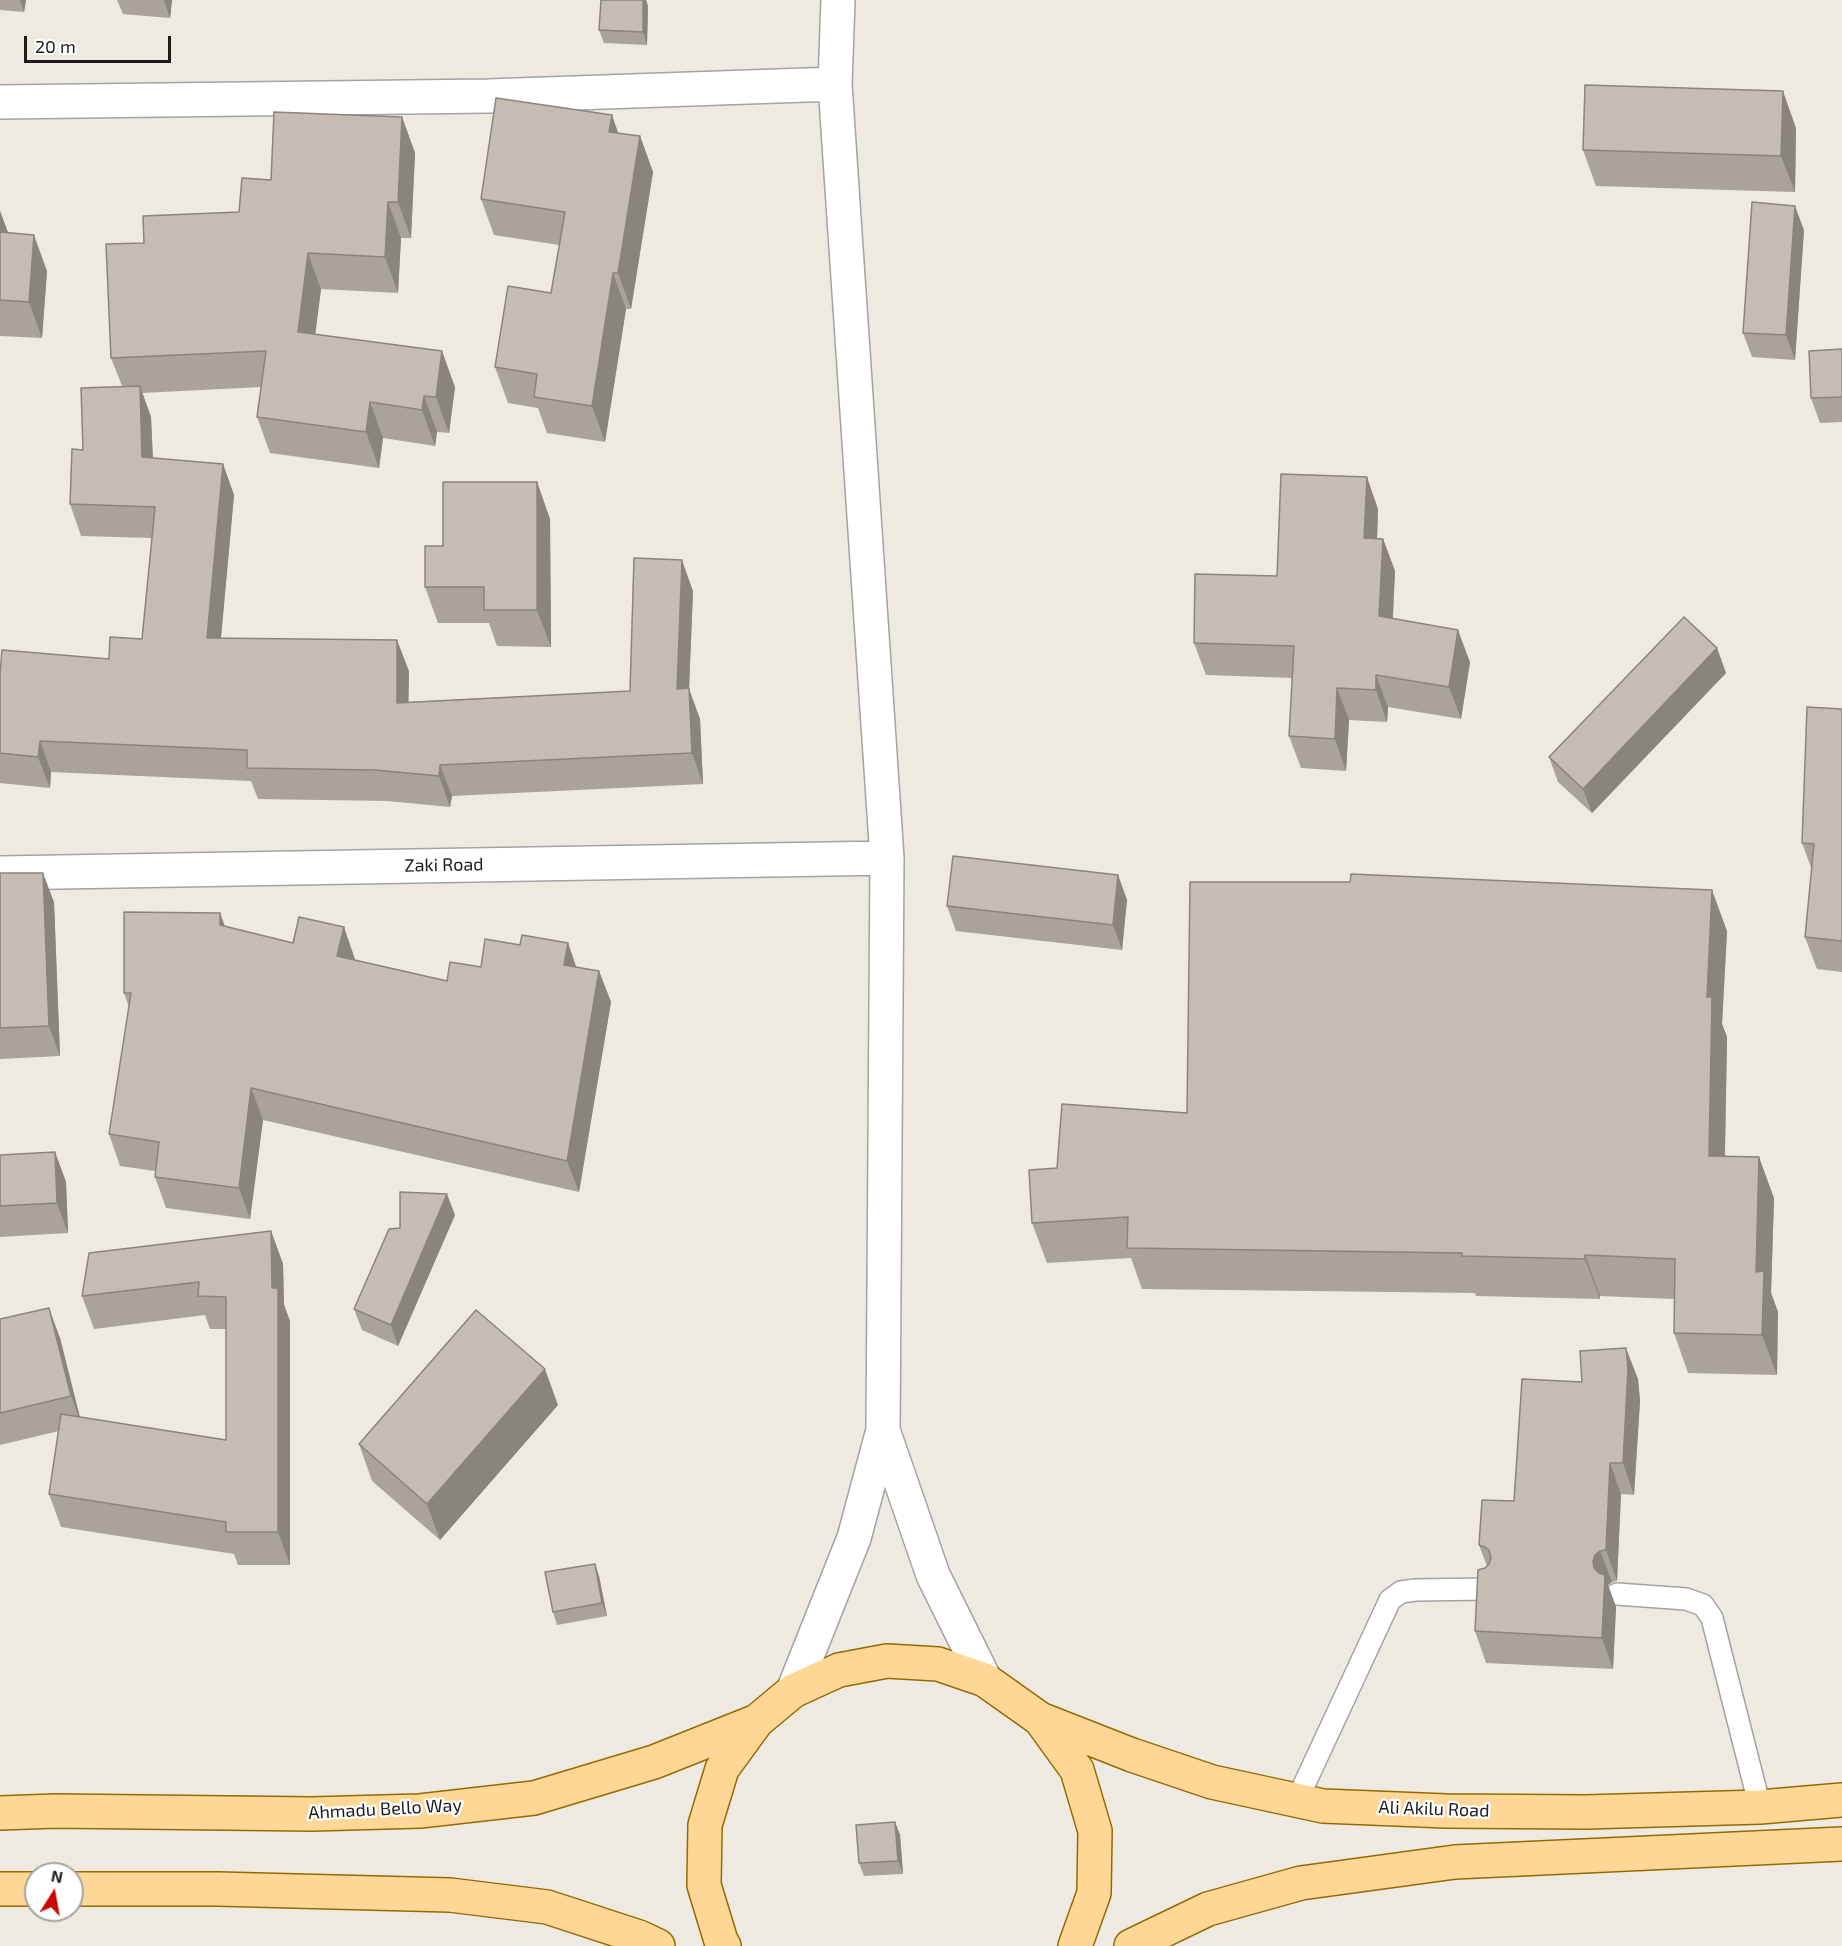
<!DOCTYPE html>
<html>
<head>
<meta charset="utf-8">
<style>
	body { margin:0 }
	#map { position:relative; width:1842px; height:1946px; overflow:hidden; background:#eeeae1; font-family:"Exo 2",sans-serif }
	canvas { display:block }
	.north { position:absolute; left:24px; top:1862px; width:60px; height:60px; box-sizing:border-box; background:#fff; border:2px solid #a4a4a4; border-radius:50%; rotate:11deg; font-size:16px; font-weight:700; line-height:24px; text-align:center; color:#1c1c1c }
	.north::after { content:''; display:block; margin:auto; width:21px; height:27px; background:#c80b00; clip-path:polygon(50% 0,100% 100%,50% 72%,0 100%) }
	.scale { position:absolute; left:24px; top:36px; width:147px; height:27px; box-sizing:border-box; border:3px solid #1c1c1c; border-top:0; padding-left:8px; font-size:18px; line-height:21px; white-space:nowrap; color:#1c1c1c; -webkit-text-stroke:4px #fff; paint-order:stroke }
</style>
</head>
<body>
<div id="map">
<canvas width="1842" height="1946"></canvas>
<div class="north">N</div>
<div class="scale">20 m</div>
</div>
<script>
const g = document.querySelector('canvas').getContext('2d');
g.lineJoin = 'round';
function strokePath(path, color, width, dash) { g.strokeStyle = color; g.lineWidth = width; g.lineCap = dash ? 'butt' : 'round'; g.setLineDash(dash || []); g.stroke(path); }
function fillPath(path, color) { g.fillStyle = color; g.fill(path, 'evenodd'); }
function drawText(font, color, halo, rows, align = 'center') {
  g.font = font + ' "Exo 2",sans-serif'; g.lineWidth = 4.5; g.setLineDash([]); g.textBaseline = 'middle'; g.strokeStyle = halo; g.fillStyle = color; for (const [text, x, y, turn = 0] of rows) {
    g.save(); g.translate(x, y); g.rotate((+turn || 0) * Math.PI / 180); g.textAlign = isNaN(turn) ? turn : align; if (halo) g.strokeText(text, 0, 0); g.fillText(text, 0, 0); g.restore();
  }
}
const service = new Path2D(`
	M 1617,1594 L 1686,1599 L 1703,1605 L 1712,1618 L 1760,1807
	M 1297,1800 L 1390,1600 L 1401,1592 L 1415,1590 L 1490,1589`);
const minor = new Path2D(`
	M 0,102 L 488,96 L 835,84
	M 0,873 L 887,858
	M 883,1430 L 933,1575 L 985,1680
	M 793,1691 L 854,1538 L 883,1430 L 887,858 L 835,84 L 838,0`);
const primary = new Path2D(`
	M 1040,1719 L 1132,1755 L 1212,1782 L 1323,1806 L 1446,1811 L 1586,1812 L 1760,1807 L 1842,1800
	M 0,1813 L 56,1811 L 312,1814 L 420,1811 L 534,1798 L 654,1762 L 757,1721
	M 0,1889 L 36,1889
	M 72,1889 L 218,1889 L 450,1895 L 547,1907 L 639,1937 L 658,1946
	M 724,1946 L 721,1941 L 704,1885 L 705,1825 L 722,1769 L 757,1721 L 793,1691 L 839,1670 L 887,1661 L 938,1664 L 985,1680 L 1040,1719 L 1077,1770 L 1095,1831 L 1094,1893 L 1075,1946
	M 1131,1946 L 1208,1909 L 1301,1883 L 1455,1862 L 1842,1844`);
strokePath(service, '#a3a3a3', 24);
strokePath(minor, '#a3a3a3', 36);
strokePath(primary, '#946b00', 36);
strokePath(service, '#fff', 21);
strokePath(minor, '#fff', 33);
strokePath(primary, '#fed796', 33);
fillPath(new Path2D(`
	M 0,0 L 26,0 L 24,12 L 0,10 Z
	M 117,0 L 172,0 L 170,18 L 123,14 Z
	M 601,0 L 646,0 L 648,6 L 647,45 L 604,43 L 599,30 Z
	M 402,117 L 415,153 L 411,238 L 401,238 L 398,293 L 321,289 L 315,335 L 455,387 L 449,433 L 437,432 L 435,446 L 383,438 L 379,468 L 270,453 L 257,417 L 261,387 L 142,393 L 151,417 L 153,458 L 223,464 L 234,495 L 221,638 L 409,671 L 408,702 L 630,691 L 693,591 L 689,689 L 700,719 L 703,784 L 452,796 L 450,807 L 387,801 L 258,799 L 251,781 L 51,772 L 50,788 L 0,783 L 0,674 L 109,659 L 142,639 L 152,538 L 81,536 L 70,504 L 83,450 L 122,386 L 111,358 L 144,243 L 239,212 L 271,180 Z
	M 1796,128 L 1795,192 L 1596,186 L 1583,150 Z
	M 618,133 L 640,136 L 653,172 L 631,309 L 626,309 L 605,442 L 547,433 L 538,408 L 508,403 L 495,367 L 551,293 L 559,245 L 494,235 L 481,199 Z
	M 0,211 L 8,233 L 47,271 L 42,338 L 0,336 Z
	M 1804,230 L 1795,360 L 1752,357 L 1743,333 Z
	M 1842,349 L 1842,422 L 1820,423 L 1811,398 Z
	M 537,482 L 550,519 L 551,647 L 497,646 L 489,623 L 438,623 L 425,587 L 443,546 Z
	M 1378,509 L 1377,539 L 1383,539 L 1395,571 L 1393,619 L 1470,662 L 1461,719 L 1388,707 L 1387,722 L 1349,720 L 1346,771 L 1301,768 L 1289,736 L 1293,678 L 1206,675 L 1194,643 L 1277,576 Z
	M 1717,648 L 1726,673 L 1592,813 L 1558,782 L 1549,757 Z
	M 1842,709 L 1842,972 L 1817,969 L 1805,937 L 1812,870 L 1802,843 Z
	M 0,873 L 54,902 L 60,1056 L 0,1059 L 0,1078 Z
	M 1118,875 L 1127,900 L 1122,950 L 956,931 L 947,906 Z
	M 220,913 L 225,926 L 355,959 L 355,960 L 447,981 L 481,967 L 520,945 L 568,943 L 576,967 L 599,971 L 611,1002 L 579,1192 L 263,1120 L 250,1219 L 166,1208 L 155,1177 L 155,1171 L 120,1166 L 109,1134 L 129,1007 L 124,993 Z
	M 1727,931 L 1722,1024 L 1727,1037 L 1725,1156 L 1774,1198 L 1771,1293 L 1778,1312 L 1777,1375 L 1688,1373 L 1674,1333 L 1674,1299 L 1600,1296 L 1600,1299 L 1476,1296 L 1475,1293 L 1142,1289 L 1131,1258 L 1047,1263 L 1032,1223 L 1057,1168 L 1187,1113 Z
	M 55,1152 L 66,1182 L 68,1233 L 0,1237 L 0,1155 Z
	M 455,1215 L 398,1346 L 362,1330 L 354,1309 L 400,1228 Z
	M 271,1231 L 283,1264 L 284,1305 L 290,1321 L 290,1565 L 238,1565 L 234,1554 L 61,1527 L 49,1494 L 59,1431 L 0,1445 L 0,1319 L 60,1338 L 80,1417 L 226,1440 L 226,1329 L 210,1329 L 205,1315 L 94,1329 L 82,1296 Z
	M 1638,1379 L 1640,1401 L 1634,1495 L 1621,1494 L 1617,1581 L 1612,1582 L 1608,1585 L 1616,1607 L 1613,1669 L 1486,1663 L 1475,1631 L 1485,1568 L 1487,1566 L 1479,1545 L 1514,1501 L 1582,1382 Z
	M 558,1405 L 440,1540 L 372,1481 L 359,1444 Z
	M 599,1576 L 607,1616 L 557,1625 L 553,1612 Z
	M 895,1822 L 900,1835 L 903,1874 L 864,1876 L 859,1863 Z`), '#a9a39b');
fillPath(new Path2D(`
	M 20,0 L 26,0 L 24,12 Z
	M 164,0 L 172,0 L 170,18 Z
	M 643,0 L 646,0 L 648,6 L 647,45 L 643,32 Z
	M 1783,91 L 1796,128 L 1795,192 L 1781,156 Z
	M 612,115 L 625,152 L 609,132 Z
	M 402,117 L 415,153 L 411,238 L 398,202 Z
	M 640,136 L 653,172 L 631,309 L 618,273 Z
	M 388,202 L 401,238 L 398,293 L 385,257 Z
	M 1795,206 L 1804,230 L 1795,360 L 1786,335 Z
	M 0,211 L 12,243 L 0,241 Z
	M 34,235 L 47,271 L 42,338 L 29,302 Z
	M 308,253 L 321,289 L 311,368 L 298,332 Z
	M 613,273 L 626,309 L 605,442 L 592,406 Z
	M 442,351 L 455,387 L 449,433 L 436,397 Z
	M 140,386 L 151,417 L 154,488 L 142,457 Z
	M 424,396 L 437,432 L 435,446 L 422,410 Z
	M 370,402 L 383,438 L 379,468 L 366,432 Z
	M 223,464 L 234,495 L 218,669 L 207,638 Z
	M 1367,477 L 1378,509 L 1376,570 L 1364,538 Z
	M 537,482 L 550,519 L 551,647 L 537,610 Z
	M 1383,539 L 1395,571 L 1391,648 L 1379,616 Z
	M 682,560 L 693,591 L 689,689 L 700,719 L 703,784 L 692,753 L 677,689 Z
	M 1458,630 L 1470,662 L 1461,719 L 1449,687 Z
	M 397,640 L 409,671 L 408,734 L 397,703 Z
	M 1717,648 L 1726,673 L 1592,813 L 1583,789 Z
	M 1376,675 L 1388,707 L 1387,722 L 1376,690 Z
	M 1337,688 L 1349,720 L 1346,771 L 1335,739 Z
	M 40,741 L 51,772 L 50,788 L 38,757 Z
	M 440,765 L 452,796 L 450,807 L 439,776 Z
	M 43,873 L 54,902 L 60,1056 L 49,1026 Z
	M 1118,875 L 1127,900 L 1122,950 L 1113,925 Z
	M 1712,890 L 1727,931 L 1722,1024 L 1727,1037 L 1724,1196 L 1709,1156 L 1707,997 Z
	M 220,913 L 231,945 L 220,925 Z
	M 344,927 L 355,959 L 348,987 L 337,956 Z
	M 568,943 L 579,975 L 564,965 Z
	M 599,971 L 611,1002 L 579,1192 L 567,1161 Z
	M 251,1088 L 263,1120 L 250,1219 L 239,1188 Z
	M 55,1152 L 66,1182 L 68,1233 L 57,1203 Z
	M 1759,1157 L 1774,1198 L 1771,1293 L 1778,1312 L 1777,1375 L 1762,1335 L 1756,1272 Z
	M 447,1194 L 455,1215 L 398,1346 L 391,1325 Z
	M 271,1231 L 283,1264 L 284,1305 L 290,1321 L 290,1565 L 278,1532 Z
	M 1585,1255 L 1600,1296 L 1600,1299 L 1585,1259 Z
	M 49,1308 L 60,1338 L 82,1426 L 71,1396 Z
	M 1626,1348 L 1638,1379 L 1640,1401 L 1634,1495 L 1623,1463 Z
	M 545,1369 L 558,1405 L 440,1540 L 427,1504 Z
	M 1610,1463 L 1621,1494 L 1617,1581 L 1606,1550 Z
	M 1600,1551 L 1612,1582 L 1608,1585 L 1616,1607 L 1613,1669 L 1602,1638 L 1593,1561 L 1595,1555 Z
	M 595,1564 L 599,1576 L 607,1616 L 602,1603 Z
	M 895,1822 L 900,1835 L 903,1874 L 898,1861 Z`), '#8a847e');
const building = new Path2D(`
	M 601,0 L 643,0 L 643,32 L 599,30 Z
	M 1585,85 L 1783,91 L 1781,156 L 1583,150 Z
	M 496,98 L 612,115 L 609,132 L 640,136 L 618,273 L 613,273 L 592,406 L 534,397 L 537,374 L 495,367 L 508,286 L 551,293 L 565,212 L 481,199 Z
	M 274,112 L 402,117 L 398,202 L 388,202 L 385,257 L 308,253 L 298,332 L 442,351 L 436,397 L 424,396 L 422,410 L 370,402 L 366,432 L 257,417 L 266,351 L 111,358 L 106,244 L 144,243 L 143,216 L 239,212 L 242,178 L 271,180 Z
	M 1752,202 L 1795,206 L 1786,335 L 1743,333 Z
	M 0,232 L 34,235 L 29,302 L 0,300 Z
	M 1842,349 L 1842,397 L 1811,398 L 1809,351 Z
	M 140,386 L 142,457 L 223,464 L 207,638 L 397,640 L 397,703 L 630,691 L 634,558 L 682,560 L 677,689 L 689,688 L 692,753 L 440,765 L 439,776 L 375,770 L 247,768 L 247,750 L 40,741 L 38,757 L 0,753 L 0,674 L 2,650 L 109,659 L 110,637 L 142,639 L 155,507 L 70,504 L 72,449 L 83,450 L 81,388 Z
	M 1281,474 L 1367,477 L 1364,538 L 1383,539 L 1379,616 L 1458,630 L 1449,687 L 1376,675 L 1376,690 L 1337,688 L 1335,739 L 1289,736 L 1294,646 L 1194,643 L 1195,574 L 1277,576 Z
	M 443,482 L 537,482 L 537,610 L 484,610 L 484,587 L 425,587 L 425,546 L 443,546 Z
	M 1684,617 L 1717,648 L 1583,789 L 1549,757 Z
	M 1807,707 L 1842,709 L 1842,941 L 1805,937 L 1814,844 L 1802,843 Z
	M 953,856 L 1118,875 L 1113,925 L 947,906 Z
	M 0,873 L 43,873 L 49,1026 L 0,1028 Z
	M 1351,874 L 1712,890 L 1707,997 L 1712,997 L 1709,1156 L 1759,1157 L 1756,1272 L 1764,1271 L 1762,1335 L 1674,1333 L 1675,1259 L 1585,1255 L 1585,1259 L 1462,1256 L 1462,1253 L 1127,1248 L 1128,1217 L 1032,1223 L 1029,1170 L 1057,1168 L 1062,1104 L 1187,1113 L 1190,882 L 1350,882 Z
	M 124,912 L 220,913 L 220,925 L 293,943 L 299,917 L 344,927 L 337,956 L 447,981 L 450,962 L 481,967 L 485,939 L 520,945 L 522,935 L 568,943 L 564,965 L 599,971 L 567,1161 L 251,1088 L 239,1188 L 155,1177 L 159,1142 L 109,1134 L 131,993 L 124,993 Z
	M 55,1152 L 57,1203 L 0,1206 L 0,1155 Z
	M 400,1192 L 447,1194 L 391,1325 L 354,1309 L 389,1229 L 400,1228 Z
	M 271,1231 L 272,1288 L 278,1288 L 278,1532 L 226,1532 L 226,1522 L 49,1494 L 61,1414 L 226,1440 L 226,1297 L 198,1296 L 199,1282 L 82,1296 L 89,1253 Z
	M 49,1308 L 71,1396 L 0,1413 L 0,1319 Z
	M 476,1310 L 545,1369 L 427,1504 L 359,1444 Z
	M 1626,1348 L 1628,1369 L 1623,1463 L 1610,1463 L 1606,1550 L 1600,1551 L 1595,1555 L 1593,1561 L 1594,1568 L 1599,1573 L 1605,1575 L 1602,1638 L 1475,1631 L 1478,1570 L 1485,1568 L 1489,1564 L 1491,1558 L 1489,1550 L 1485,1547 L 1479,1545 L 1482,1500 L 1514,1501 L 1522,1379 L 1582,1382 L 1580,1351 Z
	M 595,1564 L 602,1603 L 553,1612 L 545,1572 Z
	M 895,1822 L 898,1861 L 859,1863 L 856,1825 Z`);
fillPath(building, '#c5bdb4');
strokePath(building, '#8a847e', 1.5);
drawText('18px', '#1c1c1c', '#fff', [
	["Zaki Road",444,865,-1],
	["Ahmadu Bello Way",385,1809,-3],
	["Ali Akilu Road",1434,1809,2]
]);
</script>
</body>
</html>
